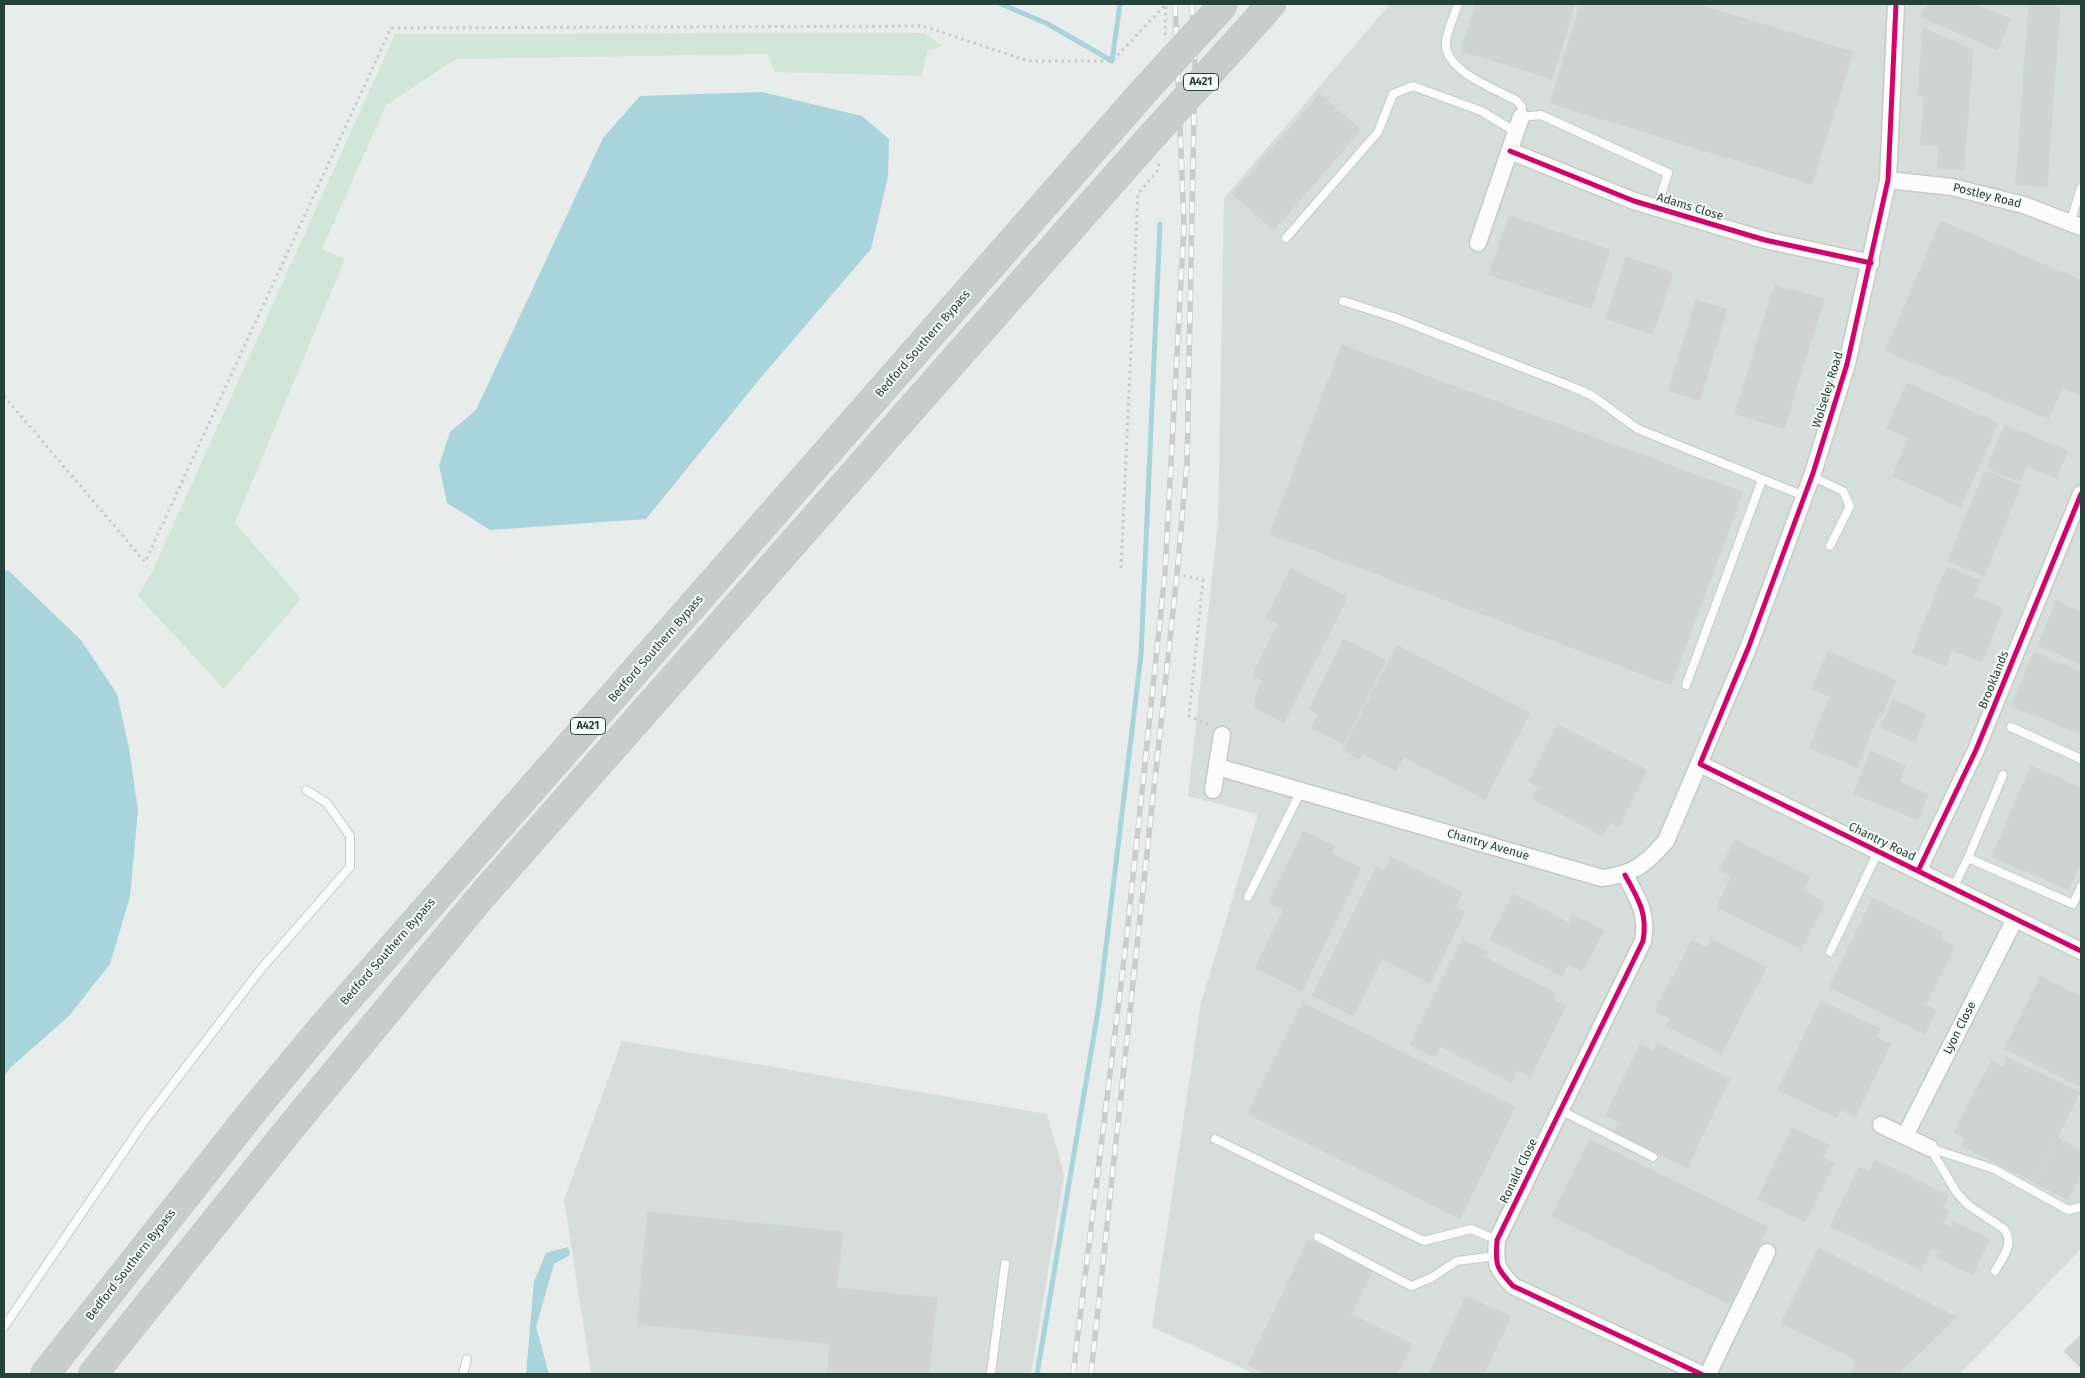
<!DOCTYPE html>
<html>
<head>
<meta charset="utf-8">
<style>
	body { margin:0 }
	#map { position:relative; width:2085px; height:1378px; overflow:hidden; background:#e8edeb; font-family:"Fira Sans",sans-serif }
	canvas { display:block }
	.frame { position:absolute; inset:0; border:5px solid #24423a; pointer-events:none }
</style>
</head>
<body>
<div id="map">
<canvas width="2085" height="1378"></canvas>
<div class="frame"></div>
</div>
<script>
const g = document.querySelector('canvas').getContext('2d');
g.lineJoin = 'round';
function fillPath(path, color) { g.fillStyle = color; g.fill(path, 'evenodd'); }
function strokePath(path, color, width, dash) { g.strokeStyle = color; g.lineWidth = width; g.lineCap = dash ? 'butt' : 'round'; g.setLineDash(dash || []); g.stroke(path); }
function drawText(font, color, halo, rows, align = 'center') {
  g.font = font + ' "Fira Sans",sans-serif'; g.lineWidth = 4; g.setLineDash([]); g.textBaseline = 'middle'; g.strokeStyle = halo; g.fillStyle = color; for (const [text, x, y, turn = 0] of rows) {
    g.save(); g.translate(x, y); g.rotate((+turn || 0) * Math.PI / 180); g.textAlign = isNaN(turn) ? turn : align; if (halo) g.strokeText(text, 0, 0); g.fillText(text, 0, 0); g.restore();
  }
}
fillPath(new Path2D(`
	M 1390,4 L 2081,4 L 2081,1249 L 1960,1374 L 1255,1374 L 1152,1327 L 1201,1003 L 1258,814 L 1188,796 L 1218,522 L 1224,198 Z
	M 622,1041 L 1047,1114 L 1064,1174 L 1031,1374 L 591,1374 L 564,1200 Z`), '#d6dedb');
fillPath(new Path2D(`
	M 924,33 L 943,46 L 927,51 L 922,76 L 775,72 L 767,54 L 456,59 L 386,105 L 322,249 L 345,259 L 235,523 L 301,599 L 224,689 L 138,596 L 152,572 L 395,34 Z`), '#d1e6d8');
fillPath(new Path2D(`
	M 762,92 L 862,116 L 889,139 L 888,177 L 871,249 L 758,381 L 646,519 L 490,530 L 447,503 L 439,465 L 450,432 L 476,410 L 603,138 L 640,96 Z
	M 4,570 L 9,571 L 81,640 L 117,694 L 129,748 L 138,810 L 130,897 L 110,964 L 69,1016 L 10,1068 L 4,1077 Z
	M 568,1247 L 570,1255 L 554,1264 L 536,1327 L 549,1374 L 526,1374 L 534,1281 L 546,1253 Z`), '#a9d4db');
strokePath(new Path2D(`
	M 1001,4 L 1048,24 L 1112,61 L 1120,4
	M 1037,1374 L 1099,1005 L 1141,655 L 1160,224`), '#a9d4db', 5);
const building = new Path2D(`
	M 1476,4 L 1575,4 L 1552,79 L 1461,51 Z
	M 1581,4 L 1697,4 L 1853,52 L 1812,184 L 1550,103 Z
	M 1927,4 L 1974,4 L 2011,19 L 1998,50 L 1921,17 Z
	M 2029,4 L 2049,4 L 2060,8 L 2047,187 L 2016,185 Z
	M 1923,28 L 1973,50 L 1964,170 L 1937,168 L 1939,146 L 1920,145 L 1924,96 L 1918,96 Z
	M 1320,94 L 1361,130 L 1274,230 L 1232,194 Z
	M 1509,216 L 1610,250 L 1591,309 L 1489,275 Z
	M 1941,221 L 2081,280 L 2081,395 L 2062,388 L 2049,419 L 1886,351 Z
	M 1626,257 L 1673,272 L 1653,334 L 1606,319 Z
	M 1775,285 L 1824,299 L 1784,429 L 1735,414 Z
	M 1696,300 L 1727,309 L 1700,400 L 1669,391 Z
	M 1342,345 L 1743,492 L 1671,685 L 1270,534 Z
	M 1907,383 L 1998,423 L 1961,507 L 1892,476 L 1909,438 L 1887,429 Z
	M 2005,425 L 2068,451 L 2056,478 L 2027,466 L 2020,482 L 1987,468 Z
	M 1985,471 L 2021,485 L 1984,576 L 1948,561 Z
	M 1947,567 L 1981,580 L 1974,597 L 2003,608 L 1982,662 L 1952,651 L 1946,666 L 1912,653 Z
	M 1291,568 L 1348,597 L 1284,723 L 1255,708 L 1256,694 L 1262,681 L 1252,675 L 1278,624 L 1266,618 Z
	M 2056,601 L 2081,612 L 2081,664 L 2038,646 Z
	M 1344,639 L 1386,660 L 1344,744 L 1311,728 L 1318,715 L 1309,710 Z
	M 1397,645 L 1530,713 L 1485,799 L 1404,757 L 1396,771 L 1362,754 L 1359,759 L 1343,750 Z
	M 1828,652 L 1896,680 L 1881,718 L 1878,716 L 1857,767 L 1809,748 L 1830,697 L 1812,689 Z
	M 2034,652 L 2081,672 L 2081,734 L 2012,706 Z
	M 1893,700 L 1926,714 L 1915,742 L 1881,728 Z
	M 1558,725 L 1647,770 L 1618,827 L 1610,823 L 1603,836 L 1532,799 L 1539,787 L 1529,782 Z
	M 1871,751 L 1906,766 L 1899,782 L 1928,794 L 1918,820 L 1854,794 Z
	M 2031,766 L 2081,788 L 2081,862 L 2069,890 L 1992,857 Z
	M 1304,831 L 1335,846 L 1331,853 L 1361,868 L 1302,991 L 1255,968 L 1283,910 L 1269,903 Z
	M 1735,840 L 1810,877 L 1803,891 L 1825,902 L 1801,949 L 1716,907 L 1731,877 L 1719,870 Z
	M 1391,857 L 1462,893 L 1455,907 L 1465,912 L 1430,983 L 1382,959 L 1354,1016 L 1312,995 L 1376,867 L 1384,871 Z
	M 1514,894 L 1569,923 L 1573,915 L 1604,931 L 1582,971 L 1569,964 L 1562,976 L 1490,939 Z
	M 1873,898 L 1943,933 L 1940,938 L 1955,946 L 1925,1005 L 1937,1010 L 1925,1034 L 1829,987 Z
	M 1711,939 L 1767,967 L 1721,1054 L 1666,1026 L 1670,1019 L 1655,1011 L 1692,940 L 1707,948 Z
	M 1463,940 L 1488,952 L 1485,957 L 1556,993 L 1552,999 L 1566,1006 L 1530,1077 L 1517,1070 L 1511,1082 L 1440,1046 L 1435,1057 L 1410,1045 Z
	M 2041,977 L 2081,997 L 2081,1087 L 2005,1049 Z
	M 1821,1001 L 1880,1029 L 1876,1037 L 1891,1044 L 1855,1117 L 1841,1110 L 1837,1118 L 1778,1090 Z
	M 1303,1003 L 1515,1107 L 1460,1219 L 1248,1114 Z
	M 1657,1043 L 1730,1079 L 1687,1168 L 1614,1132 L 1619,1122 L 1605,1116 L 1640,1044 L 1654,1051 Z
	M 2007,1057 L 2080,1093 L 2035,1183 L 1962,1146 L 1965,1138 L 1954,1133 L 1991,1061 L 2002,1067 Z
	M 1793,1128 L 1829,1145 L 1823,1158 L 1834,1163 L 1805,1222 L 1758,1199 Z
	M 2057,1138 L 2081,1151 L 2081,1173 L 2068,1200 L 2035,1183 Z
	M 1590,1140 L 1768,1227 L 1730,1304 L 1552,1216 Z
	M 1875,1160 L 1948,1195 L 1943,1207 L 1949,1210 L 1943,1223 L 1951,1227 L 1953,1222 L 1990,1239 L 1973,1275 L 1936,1258 L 1939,1251 L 1932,1248 L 1921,1270 L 1830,1226 L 1859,1167 L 1869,1172 Z
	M 648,1212 L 843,1232 L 837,1288 L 937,1298 L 929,1374 L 827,1374 L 830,1344 L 637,1324 Z
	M 1309,1240 L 1372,1271 L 1351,1314 L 1412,1344 L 1397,1374 L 1267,1374 L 1248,1365 Z
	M 1819,1248 L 1957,1317 L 1898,1374 L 1850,1374 L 1857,1360 L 1781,1323 Z
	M 1466,1296 L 1511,1317 L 1484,1374 L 1429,1374 Z
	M 2081,1335 L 2081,1368 L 2064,1351 Z`);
fillPath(building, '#cfd4d2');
strokePath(building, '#d1d6d4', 1);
const service = new Path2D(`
	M 1458,4 C 1454,16 1448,29 1446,41 C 1442,70 1495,89 1516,100 L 1522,107 L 1521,117 L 1541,115 L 1668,173 L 1657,208
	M 2070,223 L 2081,188
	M 1286,238 L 1378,132 L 1393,94 L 1413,86 L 1481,111 L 1516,132
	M 1343,301 L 1393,317 L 1570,386 L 1591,395 L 1638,429 L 1804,496
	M 1811,476 L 1843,491 L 1850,506 L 1830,546
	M 1686,685 L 1762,480
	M 2011,727 L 2081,759
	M 2003,775 L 1968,858 L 2073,904 L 2081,887
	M 1953,888 L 1968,858
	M 1248,897 L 1301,791
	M 1830,952 L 1878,852
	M 1560,1110 L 1653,1157
	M 1215,1139 L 1424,1241 L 1471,1229 L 1497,1240
	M 1930,1148 L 1994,1169 L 2068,1210 L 2081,1207
	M 1930,1148 L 1957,1193 L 1968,1205 L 2004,1229 C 2015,1243 2003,1257 1995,1271
	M 1318,1237 L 1411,1286 L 1431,1278 L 1457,1261 L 1496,1256
	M 4,1327 L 146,1119 L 261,969 L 350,867 L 350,836 L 327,803 L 306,790
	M 463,1374 L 467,1359
	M 991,1374 L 1005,1264`);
const minor = new Path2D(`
	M 1510,151 L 1634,201 L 1765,240 L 1871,263
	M 1888,180 L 1952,187 L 2024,205 L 2081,227
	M 1478,243 L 1521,117
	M 1700,764 L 2081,951
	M 1218,767 L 1602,878 C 1634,874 1645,865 1666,841 L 1749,646 L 1813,473 L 1847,364 L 1888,180 L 1896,4
	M 1213,790 L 1222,735
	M 1918,871 L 1976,750 L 2081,494
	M 1625,875 C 1638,899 1648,913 1643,941 L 1497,1240 C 1495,1265 1496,1268 1513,1286 L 1701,1374
	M 1881,1125 L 1930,1148
	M 1905,1136 L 2015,919
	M 1708,1374 L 1767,1252`);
const trunk = new Path2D(`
	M 1258,19 L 1271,4
	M 45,1374 L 253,1111 L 322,1028 L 1145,90
	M 93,1374 L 287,1132 L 480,898 L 1144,145`);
strokePath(service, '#c5cac8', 10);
strokePath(minor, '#c5cac8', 19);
strokePath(trunk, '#c3ccc9', 30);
strokePath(new Path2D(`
	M 1165,35 L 1166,4
	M 4,396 L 145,562 L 391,28 L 923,26 L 1028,61 L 1112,61 L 1166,4
	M 1121,568 L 1138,194 L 1158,170 L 1159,161
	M 1177,574 L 1203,580 L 1189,716 L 1210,725`), '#c3ccca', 3, [2.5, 4]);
strokePath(service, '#fcfcfc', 8);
strokePath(minor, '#fcfcfc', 16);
strokePath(trunk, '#c6cecc', 28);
const rail = new Path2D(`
	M 1073,1374 L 1126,943 L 1165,573 L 1184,225 L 1175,4
	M 1091,1374 L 1177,574 L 1187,463 L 1195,65 L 1192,4`);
strokePath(rail, '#c9cdcc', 5.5);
strokePath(rail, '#f7fbf9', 4, [11]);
const trunkBridge = new Path2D(`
	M 1145,90 L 1224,4
	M 1144,145 L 1258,19`);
strokePath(trunkBridge, '#c3ccc9', 30, []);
strokePath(trunkBridge, '#c6cecc', 28);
strokePath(new Path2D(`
	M 1896,4 L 1888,180 L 1847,364 L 1813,473 L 1749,646 L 1700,764 L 2081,951
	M 1510,151 L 1634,201 L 1765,240 L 1871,263
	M 1918,871 L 1976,750 L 2081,494
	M 1625,875 C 1638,899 1648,913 1643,941 L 1497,1240 C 1495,1265 1496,1268 1513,1286 L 1701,1374`), '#d6006c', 5);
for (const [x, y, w] of [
	[1201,82,35],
	[588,726,35]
]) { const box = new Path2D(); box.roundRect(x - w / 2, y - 8.5, w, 17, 4); g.fillStyle = '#f7fbf9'; g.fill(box); strokePath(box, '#24423a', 1); }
drawText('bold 11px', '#24423a', null, [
	["A421",1201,82],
	["A421",588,726]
]);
drawText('12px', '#24423a', '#f7fbf9', [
	["Postley Road",1987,196,14],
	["Adams Close",1690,207,17],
	["Bedford Southern Bypass",923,344,-49],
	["Wolseley Road",1828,390,-73],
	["Bedford Southern Bypass",656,649,-49],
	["Brooklands",1994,680,-68],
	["Chantry Road",1882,842,26],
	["Chantry Avenue",1488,845,16],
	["Bedford Southern Bypass",388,952,-49],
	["Lyon Close",1960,1028,-63],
	["Ronald Close",1519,1171,-64],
	["Bedford Southern Bypass",131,1265,-52]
]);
</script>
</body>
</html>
